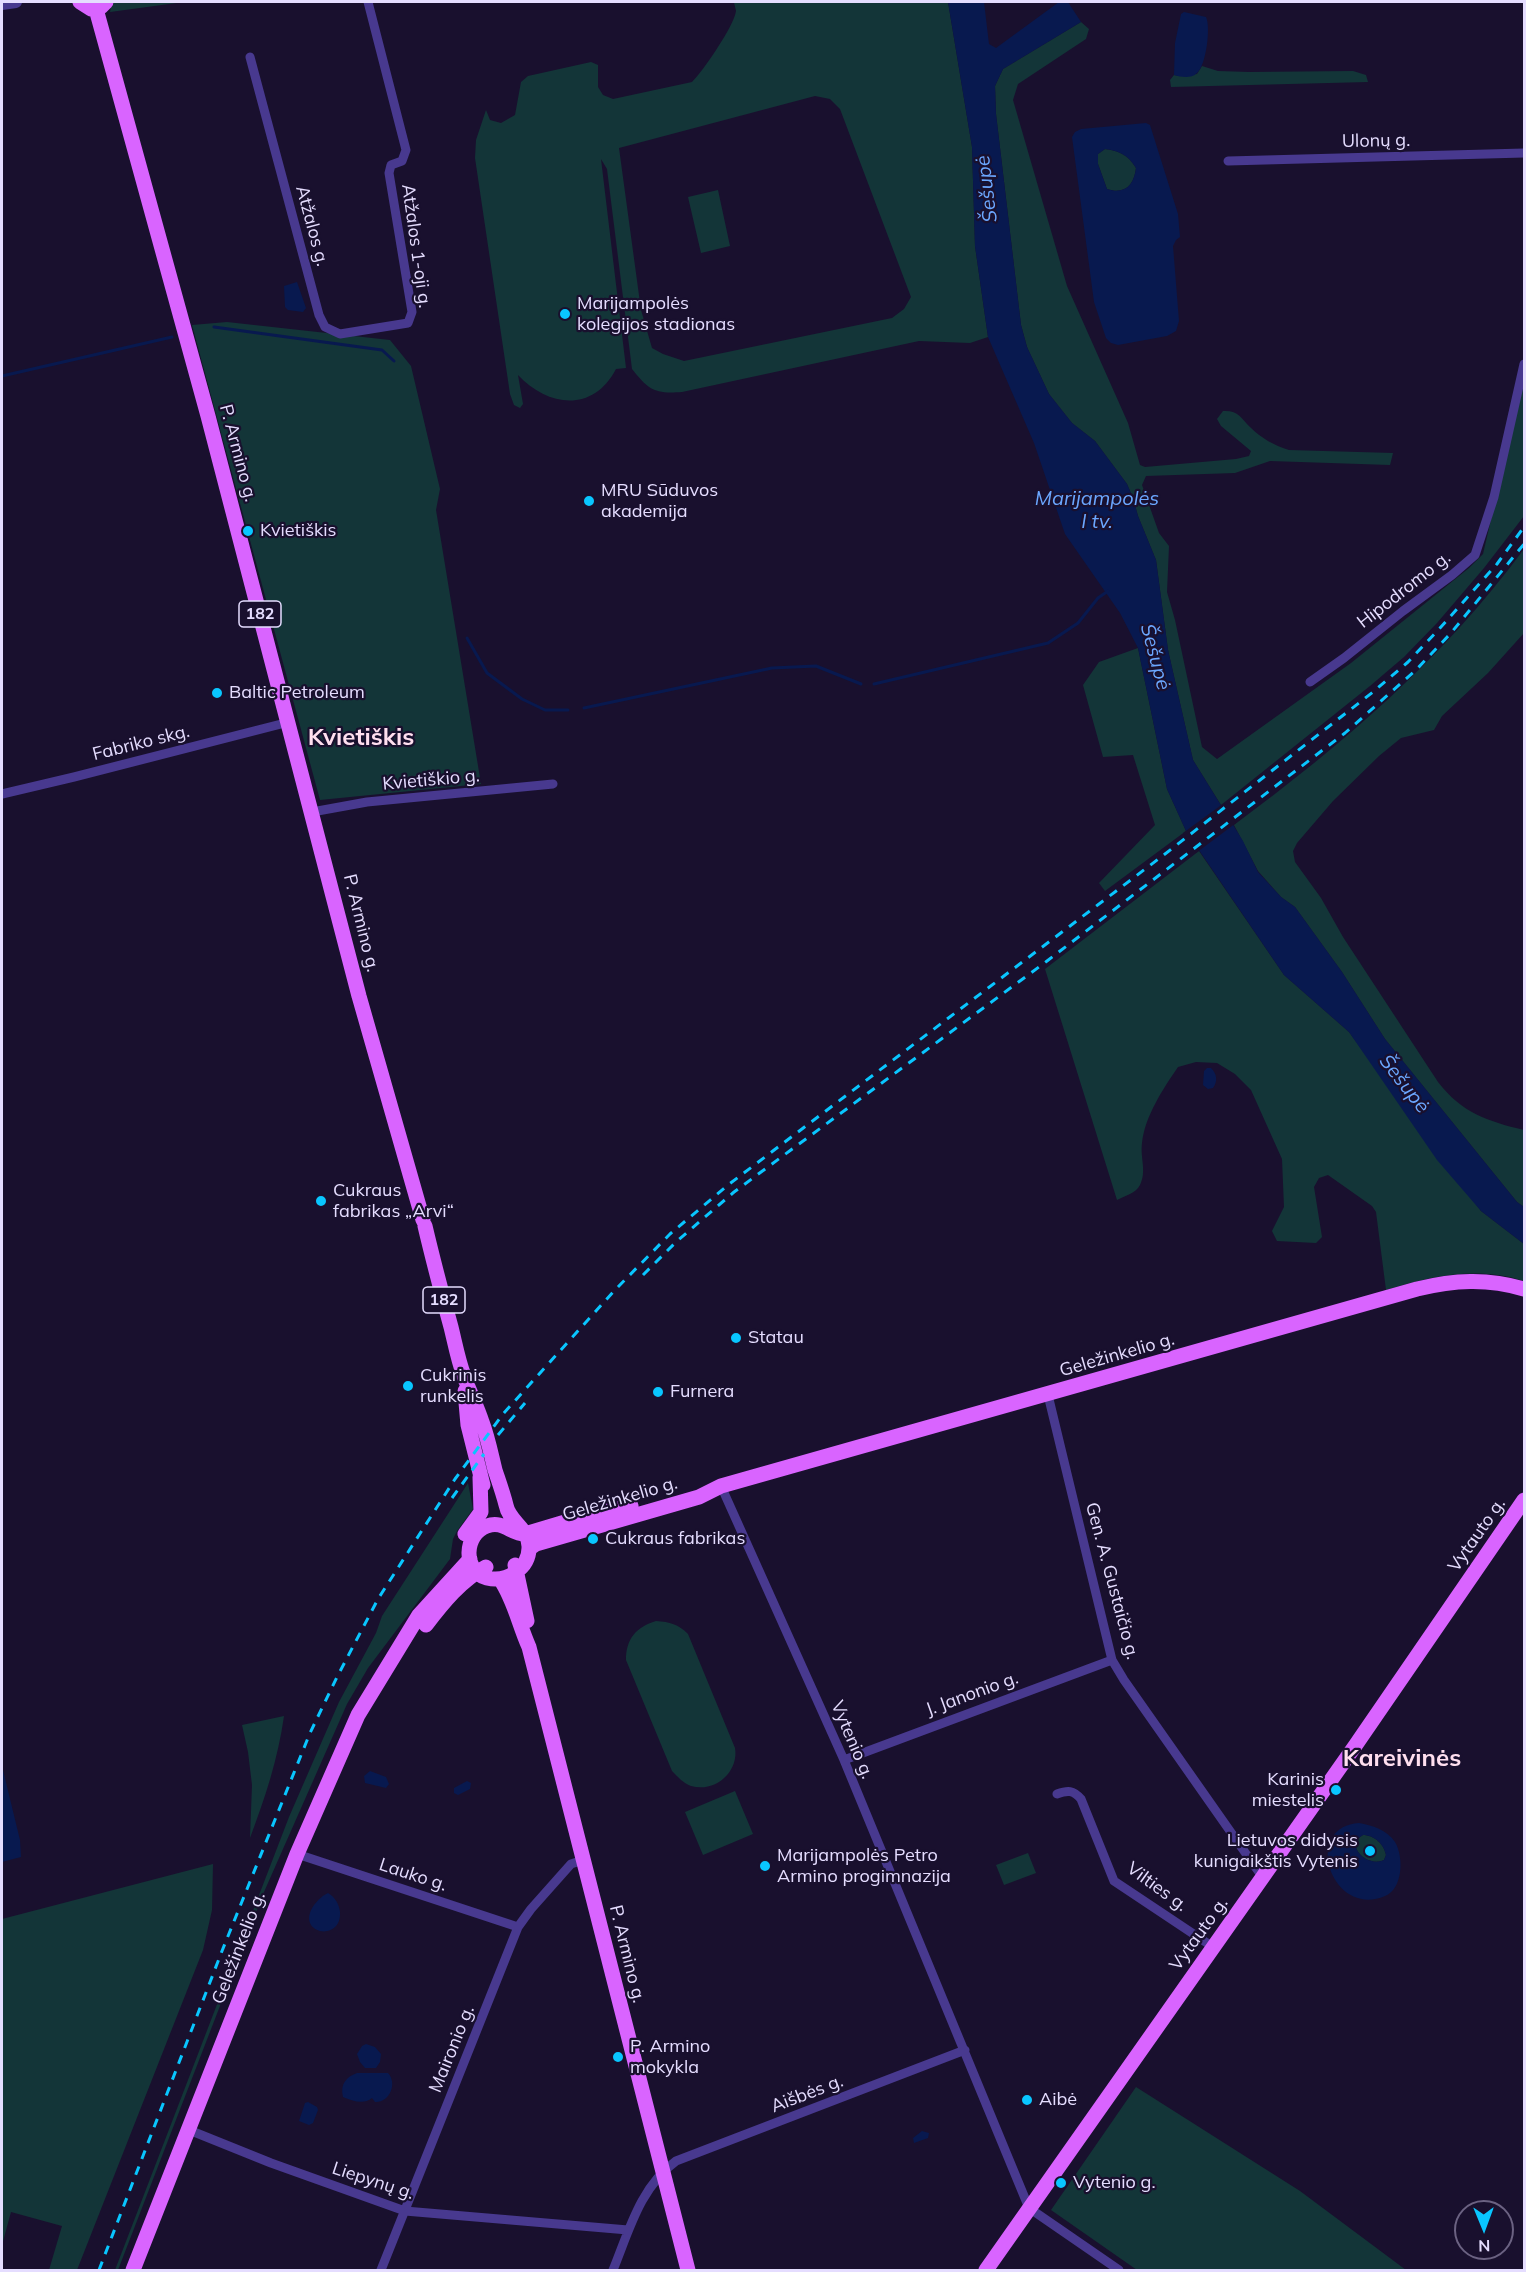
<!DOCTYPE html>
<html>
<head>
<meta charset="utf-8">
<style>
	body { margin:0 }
	#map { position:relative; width:1526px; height:2272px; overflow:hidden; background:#19102e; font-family:Mulish,sans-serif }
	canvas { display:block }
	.frame { position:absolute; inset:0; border:3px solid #e5ddff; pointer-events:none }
	.north { position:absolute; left:1454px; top:2200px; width:60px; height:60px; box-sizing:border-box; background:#19102e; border:2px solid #6b6282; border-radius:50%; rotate:179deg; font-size:16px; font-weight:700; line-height:24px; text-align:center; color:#e5ddff }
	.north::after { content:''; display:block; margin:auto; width:21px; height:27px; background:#09c6ff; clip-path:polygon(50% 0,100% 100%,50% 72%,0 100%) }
</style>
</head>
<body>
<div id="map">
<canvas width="1526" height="2272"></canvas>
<div class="frame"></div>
<div class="north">N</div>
</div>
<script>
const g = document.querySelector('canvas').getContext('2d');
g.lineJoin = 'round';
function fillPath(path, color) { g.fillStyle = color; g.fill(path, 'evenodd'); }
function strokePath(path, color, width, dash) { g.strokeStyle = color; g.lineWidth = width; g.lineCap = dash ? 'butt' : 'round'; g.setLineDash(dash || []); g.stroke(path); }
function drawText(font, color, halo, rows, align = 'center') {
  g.font = font + ' Mulish,sans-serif'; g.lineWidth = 4.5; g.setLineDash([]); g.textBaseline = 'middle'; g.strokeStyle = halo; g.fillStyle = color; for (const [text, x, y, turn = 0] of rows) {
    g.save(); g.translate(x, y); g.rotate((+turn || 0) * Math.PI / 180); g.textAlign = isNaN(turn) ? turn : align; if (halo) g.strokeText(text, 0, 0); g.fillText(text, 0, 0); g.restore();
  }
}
fillPath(new Path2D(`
	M 112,2 L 184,2 L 110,12 Z
	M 734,2 L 948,2 L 972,147 L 975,246 L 988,337 L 970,343 L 919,341 L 682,392 C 654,394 649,390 632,369 L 607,169 L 601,159 L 626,368 L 616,369 C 593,413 548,407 518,375 L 523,404 L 520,408 L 514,405 L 510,394 L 475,158 L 476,140 L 486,110 L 490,120 L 501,123 L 515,115 L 521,82 L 528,76 L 591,62 L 598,65 L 598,87 L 603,95 L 613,99 L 692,82 C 703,71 734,26 736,11 C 736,10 734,3 734,2 ZM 815,96 L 830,99 L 840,109 L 911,297 L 904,309 L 892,318 L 684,361 L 663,354 L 652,348 L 641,310 L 619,148 Z
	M 1081,22 L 1089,29 L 1086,39 L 1018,84 L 1013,100 L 1067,286 L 1128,423 L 1140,465 L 1145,467 L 1236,459 L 1249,456 L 1251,451 L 1221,426 L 1217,419 L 1223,411 C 1238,410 1241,418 1250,427 C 1261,438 1275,446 1289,450 L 1393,453 L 1390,465 L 1270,461 L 1235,473 L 1146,476 L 1142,485 L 1159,533 L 1169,546 L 1167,592 L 1175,620 L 1202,747 L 1217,759 L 1351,663 L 1469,568 L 1483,554 L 1524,378 L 1524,516 L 1484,568 L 1437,623 L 1404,657 L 1370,686 L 1221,805 L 1193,760 L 1168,650 L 1156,560 L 1138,516 L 1133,498 L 1127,484 L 1095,441 L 1072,423 L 1049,394 L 1027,347 L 1021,325 L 996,114 L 995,86 L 1003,69 Z
	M 1202,66 L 1218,71 L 1249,72 L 1353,71 L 1366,75 L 1368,82 L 1171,87 L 1170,80 L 1174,75 L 1179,76 L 1197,74 Z
	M 1105,149 C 1120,151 1128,155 1136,168 C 1134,185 1125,195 1107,189 L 1098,164 L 1098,154 Z
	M 718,190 L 730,246 L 701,253 L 688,197 Z
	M 227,322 L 390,340 L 411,366 L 440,489 L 436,510 L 481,784 L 320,800 L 192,325 Z
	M 1524,549 L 1524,633 L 1488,673 L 1442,716 L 1434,730 L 1401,738 L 1379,756 L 1333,801 L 1297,843 L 1293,851 L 1295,862 L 1321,898 L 1343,937 L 1438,1082 C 1462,1113 1487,1121 1524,1130 L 1524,1207 L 1517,1202 L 1385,1039 L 1342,972 L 1295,907 L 1281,897 L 1258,871 L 1234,825 C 1344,743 1442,660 1524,549 Z
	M 1138,648 L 1167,789 L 1186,831 L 1105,891 L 1099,883 L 1155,825 L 1133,755 L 1103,757 L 1083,685 L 1099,662 Z
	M 1199,851 L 1284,975 L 1349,1032 L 1481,1211 L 1524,1244 L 1524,1281 C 1477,1266 1432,1276 1386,1290 L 1376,1212 L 1372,1206 L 1328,1175 L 1319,1178 L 1314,1187 L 1322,1237 L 1316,1243 L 1277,1241 L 1272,1231 L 1284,1207 L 1282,1159 L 1251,1090 L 1235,1074 L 1217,1063 L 1196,1062 L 1178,1067 C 1163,1089 1145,1116 1142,1143 C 1140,1158 1147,1171 1140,1185 C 1136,1193 1125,1196 1117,1200 L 1045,969 Z
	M 468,1483 L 473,1509 L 457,1531 L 453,1539 L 450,1559 L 368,1668 L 347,1704 L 264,1892 L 118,2270 L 115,2270 L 289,1817 L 339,1702 L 376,1633 L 382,1616 Z
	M 656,1621 C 670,1622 678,1624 688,1634 L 735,1748 C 739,1772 715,1793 691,1786 C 683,1783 678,1777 672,1771 L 626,1660 C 626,1639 636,1627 656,1621 Z
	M 284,1716 C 278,1759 265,1798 250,1838 L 252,1785 L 248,1752 L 242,1725 Z
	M 735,1791 L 753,1834 L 703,1855 L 685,1812 Z
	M 1363,1835 C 1374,1835 1384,1844 1386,1855 L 1384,1860 C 1367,1868 1344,1845 1363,1835 Z
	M 1028,1853 L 1036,1873 L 1004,1885 L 996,1865 Z
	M 213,1864 L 212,1910 L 203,1950 L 77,2270 L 49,2270 L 62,2226 L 11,2212 L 2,2245 L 2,1919 Z
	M 1136,2087 L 1300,2191 L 1406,2270 L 1137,2270 L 1051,2210 Z`), '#133538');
fillPath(new Path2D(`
	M 948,2 L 984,2 L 989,44 L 996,48 L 1059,2 L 1068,2 L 1081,22 L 1003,69 L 995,86 L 996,114 L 1021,325 L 1027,347 L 1049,394 L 1072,423 L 1095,441 L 1127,484 L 1133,498 L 1138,516 L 1156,560 L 1168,650 L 1193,760 L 1243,841 L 1258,872 L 1281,897 L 1295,907 L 1342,972 L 1385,1039 L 1517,1202 L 1524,1207 L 1524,1244 L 1481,1211 L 1437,1160 L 1349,1032 L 1284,975 L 1186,831 L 1167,789 L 1138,648 L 1120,613 L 1065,534 L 1034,443 L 988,337 L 975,246 L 972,147 Z
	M 1184,12 L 1206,17 C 1211,27 1206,66 1197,73 C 1191,79 1181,77 1174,75 L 1175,43 L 1181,14 Z
	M 1146,123 L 1150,125 L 1178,214 L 1180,237 L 1176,240 L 1173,246 L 1179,321 L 1176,331 L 1167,336 L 1118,345 L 1111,343 L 1106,338 L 1094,302 L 1072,137 L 1075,132 L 1081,129 ZM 1105,149 C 1120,151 1128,155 1136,168 C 1134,185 1125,195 1107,189 L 1098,164 L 1098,154 Z
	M 297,282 L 306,308 L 303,312 L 288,310 L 285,307 L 284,286 Z
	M 1207,1068 L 1211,1068 C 1217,1074 1218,1081 1213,1088 L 1208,1089 L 1203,1085 L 1204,1071 Z
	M 2,1766 L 20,1840 L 21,1857 L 2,1862 Z
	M 370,1771 L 386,1777 L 389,1784 L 386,1788 L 365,1783 L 364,1776 Z
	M 467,1781 L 471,1783 L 470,1789 L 458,1795 L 454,1793 L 454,1788 Z
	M 1359,1823 C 1372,1825 1387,1830 1395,1842 C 1404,1857 1403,1889 1385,1896 C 1332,1919 1301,1827 1359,1823 ZM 1363,1835 C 1374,1835 1384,1844 1386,1855 L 1384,1860 C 1367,1868 1344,1845 1363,1835 Z
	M 328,1893 C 335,1897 339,1904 340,1912 C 342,1943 294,1934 314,1905 C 319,1899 322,1896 328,1893 Z
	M 366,2044 L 375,2047 L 381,2054 L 380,2062 L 376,2068 L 365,2068 L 360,2062 L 357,2054 L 362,2046 Z
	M 357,2073 L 388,2073 C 398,2084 389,2103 375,2102 L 372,2098 C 364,2105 352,2101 343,2097 C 340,2084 346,2077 357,2073 Z
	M 308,2102 L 317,2107 L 318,2110 L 313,2123 L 309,2125 L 299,2121 L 305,2103 Z
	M 922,2131 L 929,2133 L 928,2138 L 914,2143 L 913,2138 Z`), '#08194f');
fillPath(new Path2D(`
	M 1224,803 L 1236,823 L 1196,853 L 1183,833 Z`), '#19102e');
strokePath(new Path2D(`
	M 214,327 L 382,350 L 394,361
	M 2,376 L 172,337
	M 467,638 L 487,673 L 522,699 L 545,710 L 568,710
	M 874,684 L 1048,643 L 1078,623 L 1098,598 L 1108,591
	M 584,708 L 772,668 L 816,666 L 861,684`), '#08194f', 3);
strokePath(new Path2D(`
	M 250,57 L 319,315 L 325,327 L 340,334 L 408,323 L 412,312 L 389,173 L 391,165 L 402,161 L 406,150 L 368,2
	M 1228,161 L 1524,153
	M 1310,682 L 1344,658 L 1403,611 L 1452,575 L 1475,555 L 1494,497 L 1524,364
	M 2,794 L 74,777 L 289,722
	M 312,812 L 367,802 L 553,784
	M 1048,1395 L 1112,1660 L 1124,1680 L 1263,1878
	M 721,1486 L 844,1760 L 1029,2208 L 1119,2270
	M 844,1760 L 1112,1660
	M 1057,1794 C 1068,1790 1073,1790 1081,1799 L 1114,1881 L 1213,1947
	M 297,1854 L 518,1927
	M 189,2130 L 271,2163 L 405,2211 L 628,2230
	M 381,2270 L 518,1927 L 531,1909 L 571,1864 L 583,1860
	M 613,2270 C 629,2231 640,2187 676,2161 L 965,2050`), '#48398f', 9);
strokePath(new Path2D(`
	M 2,4 L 16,2`), '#48398f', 12);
strokePath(new Path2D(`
	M 80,2 L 91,9 L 101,7 L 106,2
	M 96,9 L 208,416 L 359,996 L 423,1220
	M 425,1226 C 433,1260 442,1294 451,1327 C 455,1343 458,1360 464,1376 C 469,1391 477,1406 482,1422 C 488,1438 491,1454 495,1470 C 499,1482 503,1493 506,1505 C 509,1522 530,1529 529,1548 C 529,1568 507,1583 487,1578 C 462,1571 464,1534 487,1526 C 503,1520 511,1534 525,1534 L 592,1514
	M 465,1391 L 468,1425 L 483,1485
	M 584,1515 L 631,1506
	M 465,1534 L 481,1512 L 480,1477
	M 529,1549 L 536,1544 L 699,1497 L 721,1486 L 1417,1289 C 1454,1280 1487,1278 1524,1289
	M 515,1565 L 527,1621
	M 500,1579 C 514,1599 519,1625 529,1647 L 688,2270
	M 426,1625 C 442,1604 462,1579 486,1567
	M 133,2270 L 297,1854 L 358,1715 L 419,1615 L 470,1559
	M 986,2270 L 1355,1746 L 1524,1500`), '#d964ff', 15);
strokePath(new Path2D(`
	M 643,1275 L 676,1242 L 734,1192 L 1047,961 L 1345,733 L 1416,670 L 1451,633 L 1524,544
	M 498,1435 L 525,1403
	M 452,1498 L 484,1454
	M 99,2270 L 222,1951 L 310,1733 L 337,1677 L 378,1599 L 455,1479 L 503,1414 L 614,1291 L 670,1234 L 728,1185 L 1165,854 L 1373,692 L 1408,662 L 1440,628 L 1497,564 L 1524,527`), '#09c6ff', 3, [9, 8]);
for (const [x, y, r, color] of [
	[565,314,6,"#09c6ff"],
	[589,501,6,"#09c6ff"],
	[248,531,6,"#09c6ff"],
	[217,693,6,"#09c6ff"],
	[321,1201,6,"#09c6ff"],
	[736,1338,6,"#09c6ff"],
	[408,1386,6,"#09c6ff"],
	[658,1392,6,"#09c6ff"],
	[593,1539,6,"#09c6ff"],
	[1336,1790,6,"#09c6ff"],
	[1370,1851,6,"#09c6ff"],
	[765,1866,6,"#09c6ff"],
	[618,2057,6,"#09c6ff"],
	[1027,2100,6,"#09c6ff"],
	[1061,2183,6,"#09c6ff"]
]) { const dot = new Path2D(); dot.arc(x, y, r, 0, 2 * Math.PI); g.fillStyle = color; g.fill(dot); strokePath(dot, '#19102e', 2); }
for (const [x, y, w] of [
	[260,614,42],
	[444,1300,42]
]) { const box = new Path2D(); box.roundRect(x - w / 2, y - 13, w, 26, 4.5); g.fillStyle = '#19102e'; g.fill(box); strokePath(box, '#e5ddff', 1.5); }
drawText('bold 16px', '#e5ddff', null, [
	["182",260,614],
	["182",444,1300]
]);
drawText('18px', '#e5ddff', '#19102e', [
	["Ulonų g.",1376,141,-1],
	["Atžalos g.",312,226,75],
	["Atžalos 1-oji g.",416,246,82],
	["P. Armino g.",238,453,75],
	["Hipodromo g.",1404,590,-38],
	["Fabriko skg.",141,743,-14],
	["Kvietiškio g.",431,780,-5],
	["P. Armino g.",361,923,76],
	["Geležinkelio g.",1117,1355,-16],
	["Geležinkelio g.",620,1499,-16],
	["Vytauto g.",1477,1535,-55],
	["Gen. A. Gustaičio g.",1112,1581,75],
	["J. Janonio g.",972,1694,-20],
	["Vytenio g.",852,1740,67],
	["Lauko g.",413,1875,18],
	["Vilties g.",1157,1887,36],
	["Vytauto g.",1199,1934,-54],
	["Geležinkelio g.",239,1948,-69],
	["P. Armino g.",627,1954,76],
	["Maironio g.",452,2049,-68],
	["Aišbės g.",807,2094,-21],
	["Liepynų g.",373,2181,18]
]);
drawText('18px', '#e5ddff', '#19102e', [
	["Marijampolės",577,304],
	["kolegijos stadionas",577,325],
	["MRU Sūduvos",601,491],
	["akademija",601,512],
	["Kvietiškis",260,531],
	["Baltic Petroleum",229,693],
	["Cukraus",333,1191],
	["fabrikas „Arvi“",333,1212],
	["Statau",748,1338],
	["Cukrinis",420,1376],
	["runkelis",420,1397],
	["Furnera",670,1392],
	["Cukraus fabrikas",605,1539],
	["Karinis",1324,1780,"right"],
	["miestelis",1324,1801,"right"],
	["Lietuvos didysis",1358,1841,"right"],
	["kunigaikštis Vytenis",1358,1862,"right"],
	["Marijampolės Petro",777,1856],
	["Armino progimnazija",777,1877],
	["P. Armino",630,2047],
	["mokykla",630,2068],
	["Aibė",1039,2100],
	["Vytenio g.",1073,2183]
], 'left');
drawText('italic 20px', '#6ba7ff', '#19102e', [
	["Šešupė",987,189,-97],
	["Marijampolės",1097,499],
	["I tv.",1097,522],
	["Šešupė",1155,657,75],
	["Šešupė",1404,1084,52]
]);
drawText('bold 24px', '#ffdfef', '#19102e', [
	["Kvietiškis",361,738],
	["Kareivinės",1402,1759]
]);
</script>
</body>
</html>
